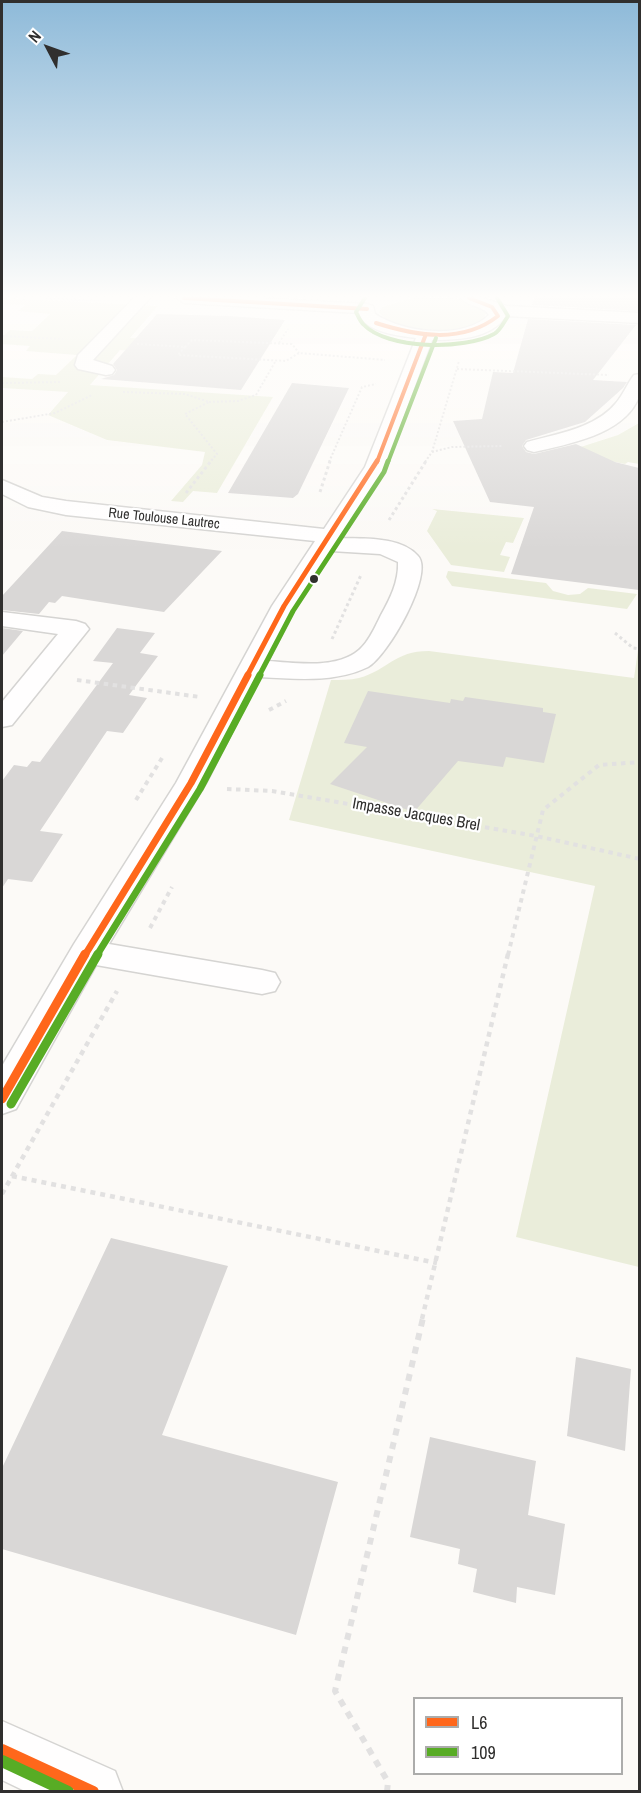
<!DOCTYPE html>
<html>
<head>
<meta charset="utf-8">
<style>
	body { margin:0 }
	#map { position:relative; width:641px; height:1793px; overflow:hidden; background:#fcfaf7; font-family:"Archivo Narrow",sans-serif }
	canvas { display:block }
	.frame { position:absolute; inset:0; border:3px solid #302f2e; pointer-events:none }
	.legend { position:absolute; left:413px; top:1697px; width:210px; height:78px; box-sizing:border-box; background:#fff; border:2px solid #acacab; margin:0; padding:8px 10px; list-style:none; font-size:18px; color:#302f2e }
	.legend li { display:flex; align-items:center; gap:12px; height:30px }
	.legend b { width:30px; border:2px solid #acacab }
	.north { position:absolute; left:18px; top:18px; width:60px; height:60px; -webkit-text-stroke:4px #fff; paint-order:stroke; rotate:311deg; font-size:16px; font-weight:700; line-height:24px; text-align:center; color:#302f2e }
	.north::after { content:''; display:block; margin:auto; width:21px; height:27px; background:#302f2e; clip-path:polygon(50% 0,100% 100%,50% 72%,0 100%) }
</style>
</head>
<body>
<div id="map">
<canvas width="641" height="1793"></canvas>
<div class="frame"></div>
<ul class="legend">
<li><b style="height:8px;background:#ff671b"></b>L6</li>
<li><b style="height:8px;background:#58ac25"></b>109</li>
</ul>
<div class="north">N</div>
</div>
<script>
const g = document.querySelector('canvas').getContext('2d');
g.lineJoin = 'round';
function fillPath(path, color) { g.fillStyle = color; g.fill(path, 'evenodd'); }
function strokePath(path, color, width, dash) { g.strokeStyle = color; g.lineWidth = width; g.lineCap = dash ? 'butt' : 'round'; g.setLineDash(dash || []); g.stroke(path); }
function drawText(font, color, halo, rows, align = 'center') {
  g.font = font + ' "Archivo Narrow",sans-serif'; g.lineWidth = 4.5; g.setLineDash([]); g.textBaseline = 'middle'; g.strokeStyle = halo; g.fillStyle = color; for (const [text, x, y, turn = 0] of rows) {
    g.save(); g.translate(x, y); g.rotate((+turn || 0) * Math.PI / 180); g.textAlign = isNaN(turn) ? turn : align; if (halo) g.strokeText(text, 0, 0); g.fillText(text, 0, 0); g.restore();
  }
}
fillPath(new Path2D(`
	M 2,298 L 158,306 L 130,338 L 177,340 L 166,353 L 120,350 L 90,385 L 273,397 L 217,493 L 193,491 L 183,502 L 171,501 L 202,465 L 205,452 L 107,440 L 48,415 L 68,392 L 2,388 L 2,377 L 32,379 L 38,374 L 56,375 L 77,355 L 26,351 L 30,346 L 2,344 L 2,337 L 10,330 L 32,331 L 50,314 L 18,311 L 25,305 L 2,304 Z
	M 412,298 C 435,298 471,293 486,313 C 480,338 390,334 379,312 L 382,307 Z
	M 639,423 L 639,464 L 628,462 L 625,464 L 565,452 L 618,435 Z
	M 432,509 L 524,518 L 513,543 L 506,542 L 500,555 L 510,557 L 504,572 L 451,565 L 427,531 L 437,511 Z
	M 448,571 L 546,583 L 553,591 L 568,595 L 580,594 L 588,588 L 637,594 L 627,609 L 452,586 L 446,577 Z
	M 639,643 L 639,1267 L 516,1237 L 595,886 L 289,820 L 331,680 C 340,680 350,680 359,678 C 388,670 394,651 429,651 L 634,678 Z`), '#eaedda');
fillPath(new Path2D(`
	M 534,298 L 639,298 L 639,311 L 532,305 Z
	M 157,314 L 229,316 L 285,320 L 241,390 L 101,379 L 114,375 L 117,370 L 113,364 Z
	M 528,319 L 636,325 L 593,380 L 627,382 L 623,388 L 585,422 L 526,440 L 522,446 L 526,452 L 534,454 L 576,444 L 615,462 L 639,468 L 639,590 L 511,574 L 534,507 L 490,502 L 453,421 L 482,419 L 493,372 L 513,373 Z
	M 292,383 L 349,388 L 298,494 L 293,498 L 228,493 Z
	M 62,531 L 222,551 L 164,612 L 62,596 L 55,603 L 49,602 L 39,614 L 2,610 L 2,596 Z
	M 2,628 L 23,631 L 2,656 Z
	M 117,628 L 155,633 L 140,653 L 158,656 L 129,695 L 147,698 L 123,733 L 107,731 L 40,831 L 63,834 L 32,882 L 8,879 L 2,888 L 2,781 L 14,765 L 27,767 L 32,761 L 40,762 L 113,663 L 93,661 Z
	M 368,691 L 450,703 L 451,699 L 463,701 L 465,697 L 543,708 L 543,712 L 556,714 L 544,763 L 506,757 L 503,767 L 458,761 L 414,812 L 330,784 L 367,747 L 344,743 Z
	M 111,1238 L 228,1266 L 162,1435 L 338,1482 L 296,1635 L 2,1549 L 2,1468 Z
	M 576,1357 L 631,1369 L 625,1451 L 567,1436 Z
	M 430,1437 L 536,1461 L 528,1515 L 565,1524 L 555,1595 L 517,1587 L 516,1603 L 473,1592 L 477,1569 L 458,1564 L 460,1549 L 410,1537 Z`), '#d9d7d6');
const minor = new Path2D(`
	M 134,298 L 150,298 L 93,360 L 112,366 L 115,370 L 112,374 L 106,375 L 78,369 L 75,365 L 78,355 Z
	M 176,298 L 257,298 L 367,304 L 373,306 L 375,314 C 404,333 463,340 489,315 C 483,305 468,307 461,298 L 482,298 L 507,306 L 640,313 L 640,323 L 506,316 C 491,339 457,340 432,340 L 385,467 L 340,538 C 364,539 401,536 418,556 C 435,574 387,657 368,667 C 335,683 296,679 260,677 L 206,783 L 109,944 L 262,970 L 275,973 L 280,982 L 275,991 L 262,994 L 96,965 L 16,1109 L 2,1114 L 2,1066 L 74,944 L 176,783 L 272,606 L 315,541 L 66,515 L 28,507 L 2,494 L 2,480 L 42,497 L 66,501 L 324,529 L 365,467 L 416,338 C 400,336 364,332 359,313 L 184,303 ZM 331,551 L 380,554 L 398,562 C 399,581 390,599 381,615 C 376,625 370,639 362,647 C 341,670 296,663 268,661 L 296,606 Z
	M 640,374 C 640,381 641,391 639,397 C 624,435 568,444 534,452 L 527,450 L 524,446 L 527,442 C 556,434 596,428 616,403 C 623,395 627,384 634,375 Z
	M 2,612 L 76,621 L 85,624 L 89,629 L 12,725 L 2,727 L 2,702 L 58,634 L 2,626 Z
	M 2,1721 L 115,1771 L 123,1792 L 27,1792 L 2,1780 Z`);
strokePath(minor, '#d5d4d2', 3);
strokePath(new Path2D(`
	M 46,298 L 102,301
	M 2,336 L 63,339
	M 279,343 L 288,329
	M 137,344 L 185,347 L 178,355 L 286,361 L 299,353 L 385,360
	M 185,347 L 192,340 L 292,344 L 299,353
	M 457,369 L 609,375
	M 2,383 L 61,382
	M 123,392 L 185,394 L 209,402 L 185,414 L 217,454 L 210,462
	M 209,402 L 238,401 L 256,395 L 275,362
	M 2,422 L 55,413 L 92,395
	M 432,452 L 452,447 L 502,446
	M 329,462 L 362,387 L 376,384
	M 425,462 L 432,452 L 459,361`), '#e2e1e1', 2, [2, 2]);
strokePath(new Path2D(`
	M 320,492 L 330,461
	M 186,493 L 211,461
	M 389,520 L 426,461
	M 615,633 L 633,648 L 640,649
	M 332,639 L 361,575`), '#e2e1e1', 3, [3, 3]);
strokePath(new Path2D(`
	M 77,680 L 200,697
	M 269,710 L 286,701
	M 227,789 L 272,791 L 536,836 L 640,859
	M 136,800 L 162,758
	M 150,928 L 172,887
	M 508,955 L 543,810 L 599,765 L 640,762`), '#e2e1e1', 4, [4.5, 4.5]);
strokePath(new Path2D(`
	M 12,1176 L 437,1263
	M 2,1194 L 117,991
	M 422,1319 L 508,954`), '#e2e1e1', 4.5, [5, 5]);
strokePath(new Path2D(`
	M 387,1792 L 388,1782 L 335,1691 L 423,1318`), '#e2e1e1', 6, [7, 7]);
fillPath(minor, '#fffefe');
strokePath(new Path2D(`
	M 184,298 L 367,309
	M 376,323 C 417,336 462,344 498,316 L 492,307 L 469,298
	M 377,462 L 426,334`), '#ff671b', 4);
strokePath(new Path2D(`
	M 247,676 L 284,606 L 377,461`), '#ff671b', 5);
strokePath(new Path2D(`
	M 85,955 L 191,783 L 248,675`), '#ff671b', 7);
strokePath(new Path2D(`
	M 2,1099 L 85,954`), '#ff671b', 9);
strokePath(new Path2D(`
	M 2,1750 L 93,1792`), '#ff671b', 12);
strokePath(new Path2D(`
	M 365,298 L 356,312 C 358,316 360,321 363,324 C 387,350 465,350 494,334 C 500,331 504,322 508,316 L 497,298
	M 388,462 L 436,338`), '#58ac25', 4);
strokePath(new Path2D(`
	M 259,676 L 293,611 L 384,472 L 388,461`), '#58ac25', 5);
strokePath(new Path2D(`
	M 97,955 L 200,789 L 260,675`), '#58ac25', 7);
strokePath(new Path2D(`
	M 11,1104 L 98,954`), '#58ac25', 9);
strokePath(new Path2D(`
	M 2,1761 L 68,1792`), '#58ac25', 12);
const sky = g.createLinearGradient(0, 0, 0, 549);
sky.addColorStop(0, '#8ebad9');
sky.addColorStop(0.54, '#fefdfb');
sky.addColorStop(1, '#fefdfb00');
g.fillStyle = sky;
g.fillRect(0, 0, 641, 549);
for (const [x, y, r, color] of [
	[314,579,5,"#302f2e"]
]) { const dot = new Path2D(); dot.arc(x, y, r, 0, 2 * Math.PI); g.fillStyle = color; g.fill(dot); strokePath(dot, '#fff', 2); }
drawText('14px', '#302f2e', '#fff', [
	["Rue Toulouse Lautrec",164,519,6]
]);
drawText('16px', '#302f2e', '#fff', [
	["Impasse Jacques Brel",416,815,10]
]);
</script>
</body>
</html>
